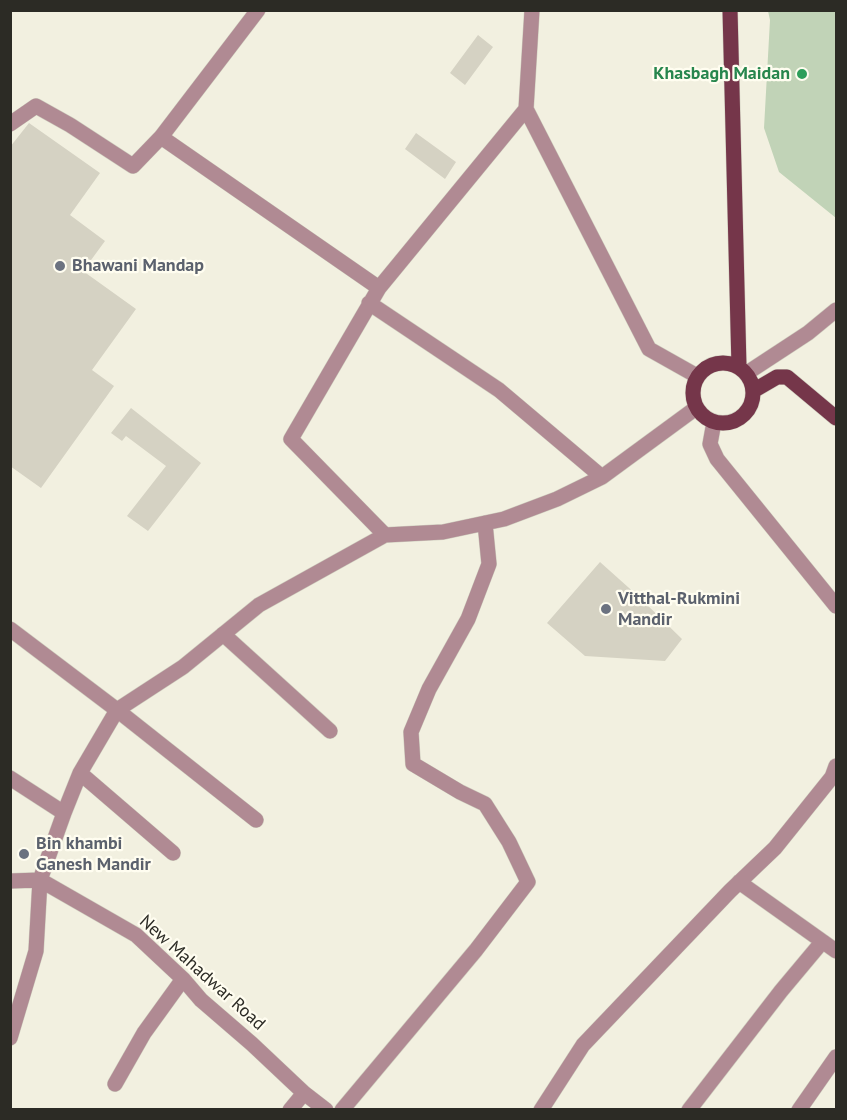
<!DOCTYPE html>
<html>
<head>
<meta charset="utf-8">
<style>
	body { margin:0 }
	#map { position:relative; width:847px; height:1120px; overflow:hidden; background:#f2f0e0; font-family:"PT Sans",sans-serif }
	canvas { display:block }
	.frame { position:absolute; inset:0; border:12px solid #2c2b25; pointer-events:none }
</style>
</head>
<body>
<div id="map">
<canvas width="847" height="1120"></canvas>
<div class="frame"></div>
</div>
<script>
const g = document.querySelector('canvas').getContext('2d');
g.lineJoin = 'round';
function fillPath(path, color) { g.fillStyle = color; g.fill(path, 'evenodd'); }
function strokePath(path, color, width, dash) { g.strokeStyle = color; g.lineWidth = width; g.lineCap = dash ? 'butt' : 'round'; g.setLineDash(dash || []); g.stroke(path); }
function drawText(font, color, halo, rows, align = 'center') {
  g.font = font + ' "PT Sans",sans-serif'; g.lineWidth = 4.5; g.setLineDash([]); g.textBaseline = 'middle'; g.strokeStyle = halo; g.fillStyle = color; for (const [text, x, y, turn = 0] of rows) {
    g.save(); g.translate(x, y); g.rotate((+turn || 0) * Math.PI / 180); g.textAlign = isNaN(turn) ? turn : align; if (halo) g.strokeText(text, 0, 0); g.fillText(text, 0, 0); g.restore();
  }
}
fillPath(new Path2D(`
	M 768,11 L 836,11 L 836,218 L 779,172 L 764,128 L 770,20 Z`), '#c1d3b7');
fillPath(new Path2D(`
	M 478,35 L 493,47 L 465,85 L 450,73 Z
	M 29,123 L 100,173 L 70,215 L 105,241 L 83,271 L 136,309 L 92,370 L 114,386 L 41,488 L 10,466 L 10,147 Z
	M 416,133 L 456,162 L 445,179 L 405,149 Z
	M 131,408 L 201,463 L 148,531 L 127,516 L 166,466 L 126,436 L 122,441 L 111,433 Z
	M 600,562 L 638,596 L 682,639 L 665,661 L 585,656 L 547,623 Z`), '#d5d2c3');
const minor = new Path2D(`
	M 532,10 L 526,109 L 649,349 L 697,376
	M 10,124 L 36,106 L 70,125 L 133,166 L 161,137 L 258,10
	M 161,137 L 379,288
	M 369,303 L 499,390 L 602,477
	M 747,373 L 808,333 L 836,310
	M 714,422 L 710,444 L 717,459 L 836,606
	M 385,535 L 291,439 L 379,288 L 526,109
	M 10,629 L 117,710 L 256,820
	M 223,634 L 330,731
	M 80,773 L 173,853
	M 10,778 L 64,813
	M 40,880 L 136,935 L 183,979 L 201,1000 L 252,1044 L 304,1093 L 326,1110
	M 10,881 L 40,880
	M 739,882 L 836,951
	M 10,1038 L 36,951 L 40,880 L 64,813 L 80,773 L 117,710 L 183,667 L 259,605 L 385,535 L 443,532 L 504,519 L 557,499 L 602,477 L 696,408
	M 115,1084 L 144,1033 L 183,979
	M 290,1110 L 304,1093
	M 342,1110 L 476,950 L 528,882 L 509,842 L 485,804 L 460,792 L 413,764 L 411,732 L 429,689 L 468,619 L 489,564 L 485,523
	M 541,1110 L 583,1045 L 730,891 L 775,848 L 832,777 L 836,766
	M 689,1110 L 781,991 L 822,942
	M 799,1110 L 836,1057`);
const major = new Path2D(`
	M 730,10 L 739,367
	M693 393a30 30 0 1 1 60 0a30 30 0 1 1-60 0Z
	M 753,391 L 777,377 L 787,377 L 836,418`);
strokePath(minor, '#cecdbe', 16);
strokePath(major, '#cecdbe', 16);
strokePath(minor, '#b08a93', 15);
strokePath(major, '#75364a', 15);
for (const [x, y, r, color] of [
	[802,74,6,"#2e9e5b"],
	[60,266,6,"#6b7280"],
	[606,609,6,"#6b7280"],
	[24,854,6,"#6b7280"]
]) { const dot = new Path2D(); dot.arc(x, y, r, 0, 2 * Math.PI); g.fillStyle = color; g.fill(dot); strokePath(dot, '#fffdf0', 2); }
drawText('bold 18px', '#27864d', '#fffdf0', [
	["Khasbagh Maidan",790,74]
], 'right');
drawText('bold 18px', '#5b616d', '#fffdf0', [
	["Bhawani Mandap",72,266],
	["Vitthal-Rukmini",618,599],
	["Mandir",618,620],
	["Bin khambi",36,844],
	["Ganesh Mandir",36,865]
], 'left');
drawText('18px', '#2c2b25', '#fffdf0', [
	["New Mahadwar Road",202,973,42]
]);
</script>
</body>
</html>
